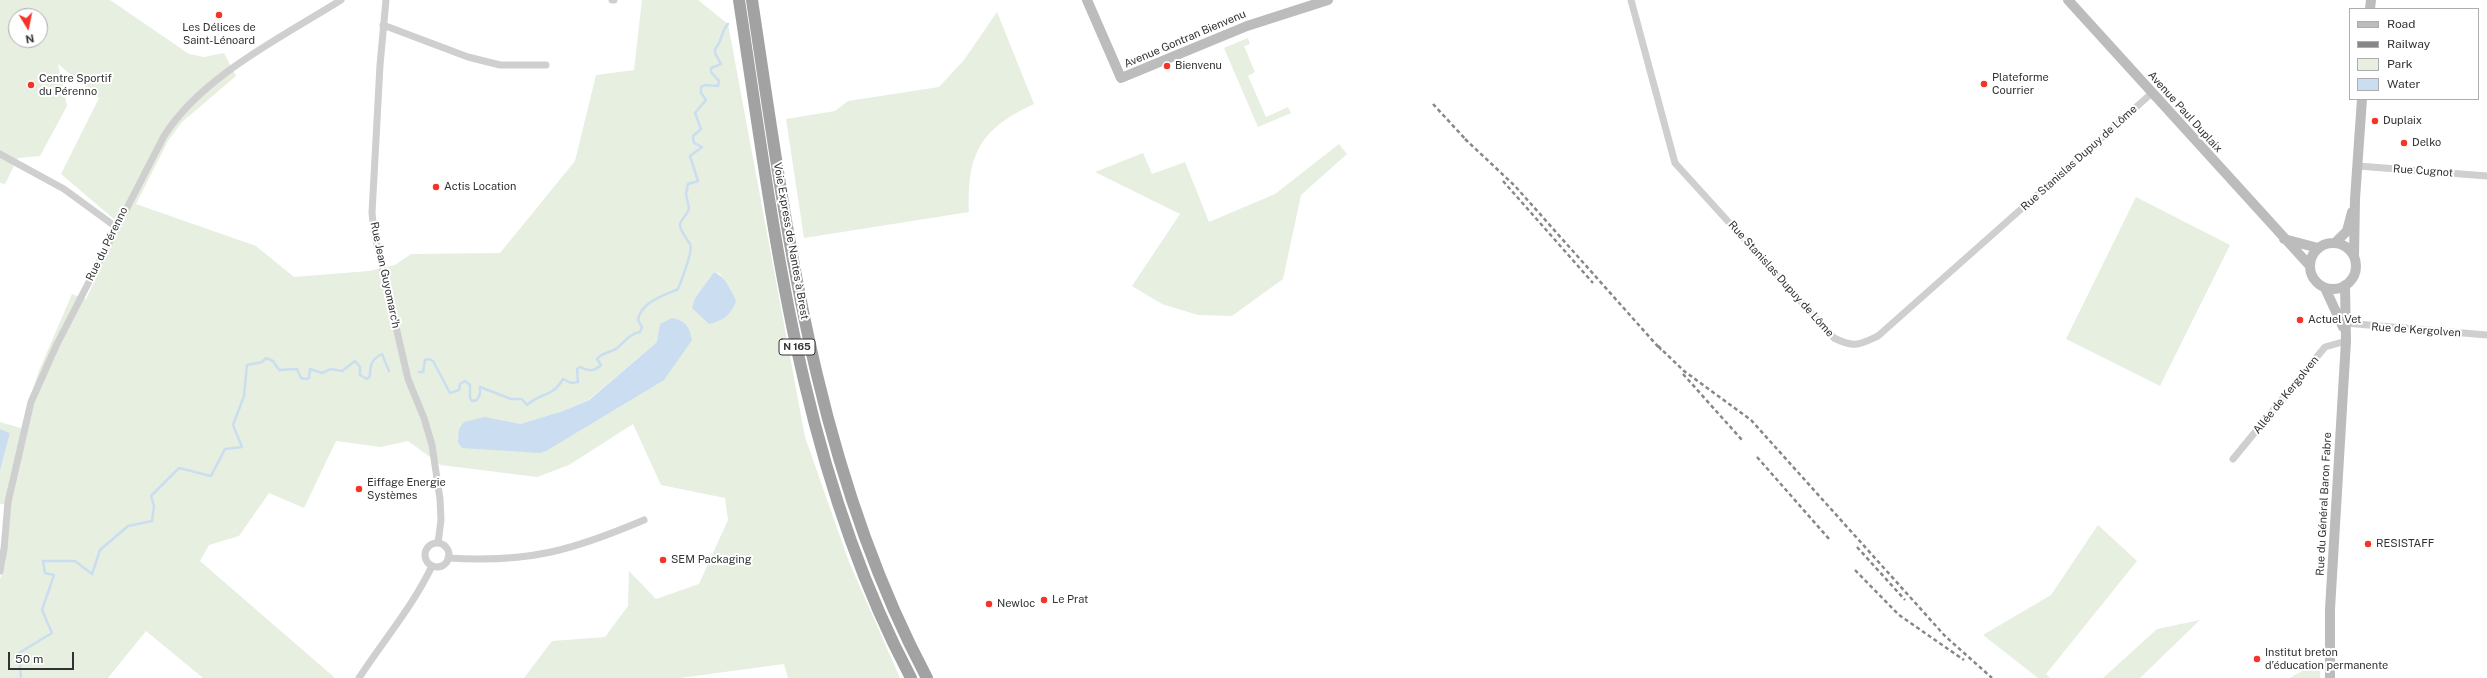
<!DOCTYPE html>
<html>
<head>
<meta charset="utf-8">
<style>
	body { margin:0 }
	#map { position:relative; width:2487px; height:678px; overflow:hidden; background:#fff; font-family:"Public Sans",sans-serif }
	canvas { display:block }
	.legend { position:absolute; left:2349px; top:8px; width:130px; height:92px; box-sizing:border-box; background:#fff; border:1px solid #adadad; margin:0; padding:5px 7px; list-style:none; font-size:12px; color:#323232 }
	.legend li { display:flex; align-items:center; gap:8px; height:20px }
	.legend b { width:20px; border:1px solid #adadad }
	.north { position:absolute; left:8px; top:8px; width:40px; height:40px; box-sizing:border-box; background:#fff; border:1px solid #adadad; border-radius:50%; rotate:170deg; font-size:11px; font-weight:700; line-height:16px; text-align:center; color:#323232 }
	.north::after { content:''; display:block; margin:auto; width:14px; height:18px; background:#f43329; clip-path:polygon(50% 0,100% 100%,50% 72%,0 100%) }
	.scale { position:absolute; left:8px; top:652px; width:66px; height:18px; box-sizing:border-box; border:2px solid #323232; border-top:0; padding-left:5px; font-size:12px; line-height:14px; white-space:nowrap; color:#323232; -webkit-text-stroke:3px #fff; paint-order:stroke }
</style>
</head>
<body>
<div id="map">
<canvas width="2487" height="678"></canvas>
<ul class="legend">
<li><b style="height:5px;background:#bcbcbc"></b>Road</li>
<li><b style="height:5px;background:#878787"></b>Railway</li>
<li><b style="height:11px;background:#e6efe0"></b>Park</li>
<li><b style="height:11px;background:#cbddf0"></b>Water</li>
</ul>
<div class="north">N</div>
<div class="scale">50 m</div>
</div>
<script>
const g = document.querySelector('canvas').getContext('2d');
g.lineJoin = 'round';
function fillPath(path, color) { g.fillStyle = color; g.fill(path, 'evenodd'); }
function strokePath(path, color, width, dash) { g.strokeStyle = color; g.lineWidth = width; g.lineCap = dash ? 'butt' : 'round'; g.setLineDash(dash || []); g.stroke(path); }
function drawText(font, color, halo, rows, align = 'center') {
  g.font = font + ' "Public Sans",sans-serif'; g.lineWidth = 4; g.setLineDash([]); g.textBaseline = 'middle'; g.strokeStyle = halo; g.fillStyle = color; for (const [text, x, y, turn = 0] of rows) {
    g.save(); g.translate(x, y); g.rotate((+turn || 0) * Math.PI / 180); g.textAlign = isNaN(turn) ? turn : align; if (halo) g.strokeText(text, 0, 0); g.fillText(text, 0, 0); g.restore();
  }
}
fillPath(new Path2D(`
	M 0,0 L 110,0 L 189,54 L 204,57 L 224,53 L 236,76 L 182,122 L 168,141 L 136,204 L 256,246 L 294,277 L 369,271 L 395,265 L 411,254 L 500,253 L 575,161 L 596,75 L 634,70 L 642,0 L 698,0 L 728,24 L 805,437 L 849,562 L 900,678 L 788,678 L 784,664 L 680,678 L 524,678 L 552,641 L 605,637 L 628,606 L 629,571 L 656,599 L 699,584 L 728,520 L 725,498 L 661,485 L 633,424 L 569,465 L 537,477 L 441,465 L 408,441 L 381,447 L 336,441 L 304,508 L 269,493 L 239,536 L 209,545 L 200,561 L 335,678 L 203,678 L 146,631 L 108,678 L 0,678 L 0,579 L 5,565 L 11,505 L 0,504 L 0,471 L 10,433 L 0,429 L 0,422 L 21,428 L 38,373 L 72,294 L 86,299 L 121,225 L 61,174 L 99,98 L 58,64 L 67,106 L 40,156 L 18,158 L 5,184 L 0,183 ZM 16,16 L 40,16 L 40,40 L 16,40 ZM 714,272 L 720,274 L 731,289 L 709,324 L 695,298 ZM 657,342 L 540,453 L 520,424 L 563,411 L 588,400 Z
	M 997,12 L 1034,104 C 980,129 967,154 969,212 L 804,238 L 786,119 L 835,111 L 848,101 L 939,87 L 964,60 Z
	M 1248,38 L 1250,44 L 1244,46 L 1255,72 L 1248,76 L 1266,117 L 1288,107 L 1291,113 L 1258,127 L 1224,48 Z
	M 1339,144 L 1347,154 L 1301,195 L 1283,279 L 1232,316 L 1198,315 L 1162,304 L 1132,286 L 1180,214 L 1095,172 L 1143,153 L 1152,174 L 1185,162 L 1209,222 L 1275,194 Z
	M 2136,197 L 2230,245 L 2160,386 L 2066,339 Z
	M 2098,525 L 2137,561 L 2046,674 L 2050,678 L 2038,678 L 1983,635 L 2051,595 Z
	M 2200,620 L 2140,678 L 2103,678 L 2157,629 Z
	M 2321,660 L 2320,678 L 2290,678 Z`), '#e6efe0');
fillPath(new Path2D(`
	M 714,272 C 726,277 731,290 736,301 C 731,315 723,321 709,324 L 692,308 L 695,298 Z
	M 672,318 C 686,321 689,326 692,340 L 664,380 L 546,451 L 540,453 L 462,448 L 458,442 L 459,429 L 464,422 L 485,417 L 520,424 L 563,411 L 589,400 L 657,342 L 660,324 Z
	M 0,429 L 10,433 L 0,471 Z`), '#cbddf0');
strokePath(new Path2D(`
	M 419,372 L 423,372 L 425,360 L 429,359 L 433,361 L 450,393 L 459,390 L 460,384 L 465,381 L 470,385 L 470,398 L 472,401 L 477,400 L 480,394 L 480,387 L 511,399 L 522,399 L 527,405 C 541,392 552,398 563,379 L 571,383 L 578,382 L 577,369 L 580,367 C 588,371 594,372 601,365 L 597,359 C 602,352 611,353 617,348 C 625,342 629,334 640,332 L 642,327 L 638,320 C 641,302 663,296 678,289 C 681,281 694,250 690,244 C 687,239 680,231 680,225 C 681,218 688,215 689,208 L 686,194 L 688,184 L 698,181 L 690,156 L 702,147 L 694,143 L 693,136 L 701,129 L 695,113 L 706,100 L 701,93 L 701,87 L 705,85 L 718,86 L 719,81 L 711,72 L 711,68 L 721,64 L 715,53 L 715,49 C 722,42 721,31 728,24
	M 21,678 L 19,653 L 52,633 L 42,610 L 54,575 L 45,573 L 43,561 L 75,561 L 92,574 L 100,550 L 128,526 L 152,521 L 154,506 L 151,496 L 179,468 L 211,476 L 225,449 L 242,447 L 233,425 L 244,396 L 247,365 L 262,362 L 266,358 L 273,361 L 279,370 L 297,369 L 301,378 L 306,379 L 309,378 L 310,369 L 322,373 L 331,369 L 342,371 L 355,361 L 360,367 L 360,375 L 367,379 L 370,376 C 370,364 372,359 382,354 L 389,371`), '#cbddf0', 2.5);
strokePath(new Path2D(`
	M 386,0 L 380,65 L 372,213 L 374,232 L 408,379 L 424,418 L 432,445 L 440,499 L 441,520 L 438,543
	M 612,0 L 614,0
	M 1631,0 L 1675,163 L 1834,338 C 1854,348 1859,345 1878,336 L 2152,93
	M 383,25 L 468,57 L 500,65 L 546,65
	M 0,154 L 64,189 L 116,227
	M 2358,166 L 2487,176
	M 2345,323 L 2487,335
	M 2233,459 L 2325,347 L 2346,341
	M425 555a12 12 0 1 1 24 0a12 12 0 1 1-24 0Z
	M 448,558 C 528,563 571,551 644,520
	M 0,571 L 4,549 L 8,502 L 31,402 L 56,346 L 164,136 C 202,76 282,37 341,0
	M 359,678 C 383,641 413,606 432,566`), '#cfcfcf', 7);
strokePath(new Path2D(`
	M 1087,0 L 1121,78 L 1247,26 L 1328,0
	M 2068,0 L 2310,266
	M 2370,9 L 2371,0
	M 2284,239 L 2318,248
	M2310 266a23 23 0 1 1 46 0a23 23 0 1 1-46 0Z
	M 2335,243 L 2347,231 L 2352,212
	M 2354,256 L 2355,199 L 2362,99
	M 2325,288 L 2343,327
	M 2330,678 L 2330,609 L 2346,341 L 2345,285`), '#bcbcbc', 10);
strokePath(new Path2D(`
	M 739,0 C 774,230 800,469 911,678
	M 752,0 C 787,232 815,468 927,678`), '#a2a2a2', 12);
strokePath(new Path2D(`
	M 1433,104 L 1468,142
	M 1465,139 L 1515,186 L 1661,350
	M 1503,181 L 1593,283
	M 1658,346 L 1684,371 L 1751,420 L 1945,636 L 1992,678
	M 1683,374 L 1742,440
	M 1757,457 L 1830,540
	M 1857,547 L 1905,600
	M 1855,570 L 1899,615 L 1964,660`), '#878787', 2.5, [4, 3]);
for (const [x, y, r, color] of [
	[219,15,4,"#f43329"],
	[1167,66,4,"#f43329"],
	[1984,84,4,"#f43329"],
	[31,85,4,"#f43329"],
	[2375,121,4,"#f43329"],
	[2404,143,4,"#f43329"],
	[436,187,4,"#f43329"],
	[2300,320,4,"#f43329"],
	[359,489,4,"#f43329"],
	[2368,544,4,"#f43329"],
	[663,560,4,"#f43329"],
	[1044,600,4,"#f43329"],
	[989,604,4,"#f43329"],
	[2257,659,4,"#f43329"]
]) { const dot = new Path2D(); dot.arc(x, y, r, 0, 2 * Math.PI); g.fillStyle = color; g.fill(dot); strokePath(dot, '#fff', 1.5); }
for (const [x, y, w] of [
	[797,347,36]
]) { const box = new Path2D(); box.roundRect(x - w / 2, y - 8, w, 16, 3); g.fillStyle = '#fff'; g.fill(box); strokePath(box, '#323232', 1); }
drawText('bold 10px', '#323232', null, [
	["N 165",797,347]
]);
drawText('11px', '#323232', '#fff', [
	["Les Délices de",219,28,"center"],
	["Saint-Lénoard",219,41,"center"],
	["Bienvenu",1175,66],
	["Plateforme",1992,78],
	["Courrier",1992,91],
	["Centre Sportif",39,79],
	["du Pérenno",39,92],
	["Duplaix",2383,121],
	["Delko",2412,143],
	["Actis Location",444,187],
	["Actuel Vet",2308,320],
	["Eiffage Energie",367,483],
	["Systèmes",367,496],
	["RESISTAFF",2376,544],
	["SEM Packaging",671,560],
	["Le Prat",1052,600],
	["Newloc",997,604],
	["Institut breton",2265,653],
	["d’éducation permanente",2265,666]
], 'left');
drawText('11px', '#323232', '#fff', [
	["Avenue Gontran Bienvenu",1185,39,-23],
	["Avenue Paul Duplaix",2185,112,48],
	["Rue Stanislas Dupuy de Lôme",2079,158,-42],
	["Rue Cugnot",2423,171,4],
	["Voie Express de Nantes à Brest",791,241,80],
	["Rue du Pérenno",107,244,-64],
	["Rue Jean Guyomarc'h",385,275,78],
	["Rue Stanislas Dupuy de Lôme",1781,279,48],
	["Rue de Kergolven",2416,330,4],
	["Allée de Kergolven",2286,395,-51],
	["Rue du Général Baron Fabre",2324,504,-87]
]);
</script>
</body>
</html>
